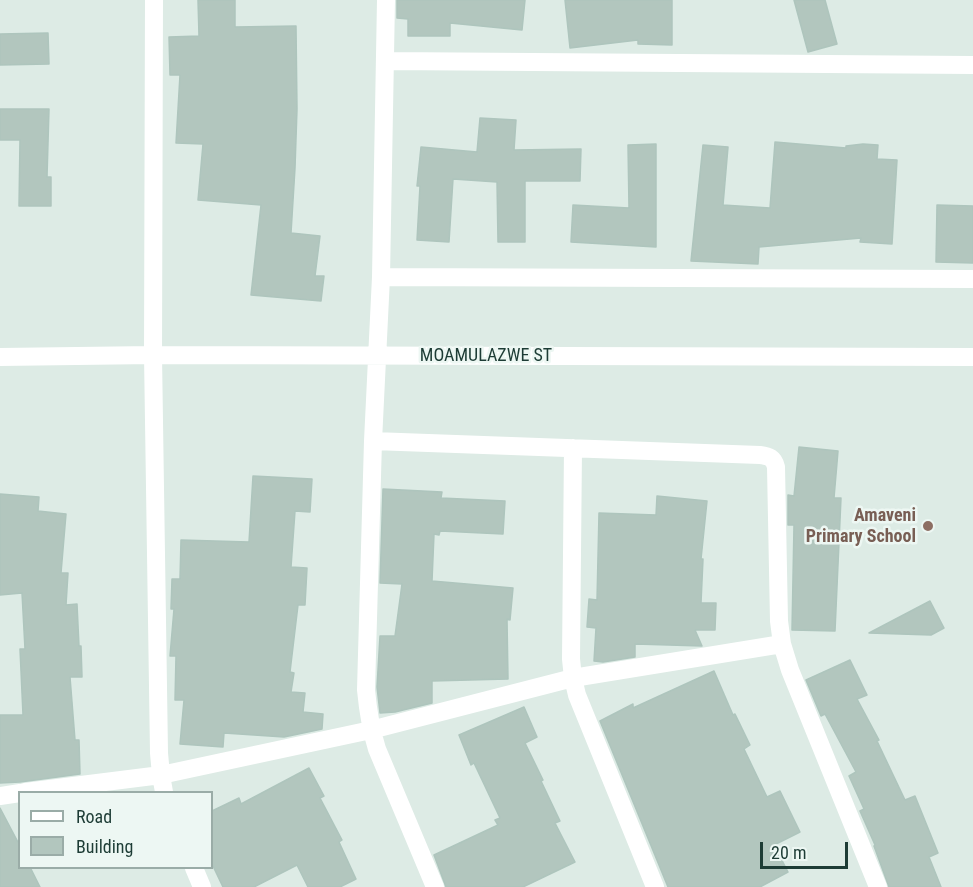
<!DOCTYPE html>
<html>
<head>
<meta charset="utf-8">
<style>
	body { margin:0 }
	#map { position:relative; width:973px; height:887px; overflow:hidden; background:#ddebe5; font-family:"Roboto Condensed",sans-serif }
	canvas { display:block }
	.legend { position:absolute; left:18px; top:791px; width:195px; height:78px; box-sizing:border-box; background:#edf7f3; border:2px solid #9aaca7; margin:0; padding:8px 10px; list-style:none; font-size:18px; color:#1d3c35 }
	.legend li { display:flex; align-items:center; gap:12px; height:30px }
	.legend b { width:30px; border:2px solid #9aaca7 }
	.scale { position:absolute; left:760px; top:842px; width:88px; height:27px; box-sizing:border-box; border:3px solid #1d3c35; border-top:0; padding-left:8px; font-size:18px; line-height:21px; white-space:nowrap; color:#1d3c35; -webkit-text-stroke:4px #edf7f3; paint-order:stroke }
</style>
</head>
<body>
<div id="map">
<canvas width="973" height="887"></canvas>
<ul class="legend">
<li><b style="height:8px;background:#fff"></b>Road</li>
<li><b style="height:16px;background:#b2c6be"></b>Building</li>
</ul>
<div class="scale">20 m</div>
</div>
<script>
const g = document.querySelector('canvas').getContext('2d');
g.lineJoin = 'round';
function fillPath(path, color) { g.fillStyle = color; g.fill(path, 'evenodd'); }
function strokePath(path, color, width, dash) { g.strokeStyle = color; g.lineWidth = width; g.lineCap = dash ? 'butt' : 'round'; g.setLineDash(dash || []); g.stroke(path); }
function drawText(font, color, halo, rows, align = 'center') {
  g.font = font + ' "Roboto Condensed",sans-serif'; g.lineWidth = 5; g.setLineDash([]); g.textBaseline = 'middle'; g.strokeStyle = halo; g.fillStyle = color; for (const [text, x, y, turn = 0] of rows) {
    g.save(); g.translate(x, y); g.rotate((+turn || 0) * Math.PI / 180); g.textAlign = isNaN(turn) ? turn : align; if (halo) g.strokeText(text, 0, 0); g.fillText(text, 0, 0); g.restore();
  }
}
const building = new Path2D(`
	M 198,0 L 235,0 L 235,27 L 296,26 L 297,109 L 295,168 L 291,233 L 320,236 L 315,276 L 324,276 L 321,301 L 251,295 L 261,205 L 198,200 L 203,144 L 176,143 L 180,75 L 170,75 L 169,37 L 199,36 Z
	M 397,0 L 525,0 L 522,30 L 450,23 L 450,36 L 408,36 L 408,19 L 397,18 Z
	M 565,0 L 672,0 L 672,45 L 638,44 L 638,40 L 570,48 Z
	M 794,0 L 825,0 L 837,44 L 808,52 Z
	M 48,33 L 49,64 L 0,65 L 0,34 Z
	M 0,109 L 49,109 L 47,177 L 51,177 L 51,206 L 19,206 L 20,140 L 0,140 Z
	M 480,118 L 516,120 L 514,150 L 581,149 L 580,181 L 525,181 L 525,242 L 498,242 L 497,182 L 453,179 L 449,242 L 417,240 L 420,186 L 417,186 L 421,147 L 477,152 Z
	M 775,142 L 846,148 L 846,146 L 863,144 L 878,145 L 877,159 L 897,160 L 892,244 L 860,242 L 861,238 L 759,247 L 758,264 L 691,261 L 703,145 L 728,147 L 723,205 L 770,208 Z
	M 656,144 L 656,247 L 571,242 L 573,205 L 629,208 L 628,145 Z
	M 937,205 L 973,206 L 973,263 L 936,262 Z
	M 799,447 L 838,451 L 834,498 L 841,498 L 835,631 L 792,630 L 794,525 L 788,525 L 788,495 L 794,496 Z
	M 253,476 L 312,479 L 310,512 L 295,511 L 291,567 L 307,568 L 305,605 L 298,605 L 290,672 L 294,673 L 291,692 L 305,693 L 303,712 L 323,714 L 322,729 L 284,737 L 224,733 L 223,747 L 180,744 L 184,700 L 175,700 L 176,656 L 170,656 L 174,609 L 171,609 L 172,579 L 180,579 L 181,540 L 249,542 Z
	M 383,489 L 442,492 L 441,498 L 505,501 L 503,534 L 440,531 L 439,535 L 434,534 L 432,581 L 513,588 L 510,620 L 507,619 L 508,679 L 432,681 L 432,703 L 395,712 L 380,713 L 377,687 L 380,636 L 395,636 L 402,584 L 380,583 Z
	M 0,494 L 39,497 L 38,511 L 66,514 L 61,573 L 68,573 L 66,605 L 77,604 L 79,646 L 81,646 L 82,677 L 70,677 L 75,740 L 79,740 L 80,774 L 20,782 L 0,783 L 0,715 L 23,715 L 20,649 L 25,649 L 22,593 L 0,595 Z
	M 657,496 L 707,501 L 701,559 L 703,559 L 701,603 L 716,603 L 715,630 L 695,630 L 702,646 L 635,644 L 635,657 L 603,662 L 594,661 L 596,628 L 587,627 L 589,599 L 597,600 L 599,513 L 656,515 Z
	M 930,601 L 944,628 L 931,635 L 869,633 Z
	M 850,660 L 867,695 L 857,699 L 879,740 L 877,741 L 905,800 L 915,796 L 938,853 L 929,857 L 941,887 L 889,887 L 874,846 L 875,845 L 860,811 L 864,809 L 849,776 L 856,772 L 825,714 L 821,716 L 806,680 Z
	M 714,671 L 733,715 L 735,714 L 750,745 L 744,749 L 767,797 L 780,791 L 800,832 L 774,845 L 788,872 L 760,887 L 668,887 L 600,721 L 633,704 L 633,708 Z
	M 524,707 L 537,737 L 525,743 L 543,780 L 541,781 L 560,821 L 555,823 L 575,862 L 523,887 L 446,887 L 434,855 L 498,825 L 495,820 L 500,818 L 474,763 L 471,765 L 459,735 Z
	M 309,768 L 324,796 L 320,798 L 342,840 L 339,842 L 356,879 L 340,887 L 308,887 L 297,865 L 254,887 L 223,887 L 212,864 L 212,811 L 239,798 L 241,804 Z
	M 0,808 L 20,846 L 20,867 L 30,867 L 40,887 L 0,887 Z`);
fillPath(building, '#b2c6be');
strokePath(building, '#aec5bd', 1.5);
strokePath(new Path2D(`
	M 154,0 L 153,355 L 159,753 L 161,775 L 164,792
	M 386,0 L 381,277 L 373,441 L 366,690 C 368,711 371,730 377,749 L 435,887
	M 385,61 L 973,65
	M 381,277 L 973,279
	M 0,357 L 153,355 L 973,357
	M 373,441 L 760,455 C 769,456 774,458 776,467 L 779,621 L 782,644 L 790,670 L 878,887
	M 573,448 L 571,659 L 573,678 L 577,695 L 655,887
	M 25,792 L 161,775 L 371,730 L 573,678 L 782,644
	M 0,796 L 20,793
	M 194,868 L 202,887`), '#fff', 18);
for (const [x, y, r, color] of [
	[928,526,6,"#8d6e63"]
]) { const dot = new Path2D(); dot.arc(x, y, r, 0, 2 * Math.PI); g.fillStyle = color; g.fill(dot); strokePath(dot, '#edf7f3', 2); }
drawText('18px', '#1d3c35', '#edf7f3', [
	["MOAMULAZWE ST",486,356]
]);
drawText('bold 18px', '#785e54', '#edf7f3', [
	["Amaveni",916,516],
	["Primary School",916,537]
], 'right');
</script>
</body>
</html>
